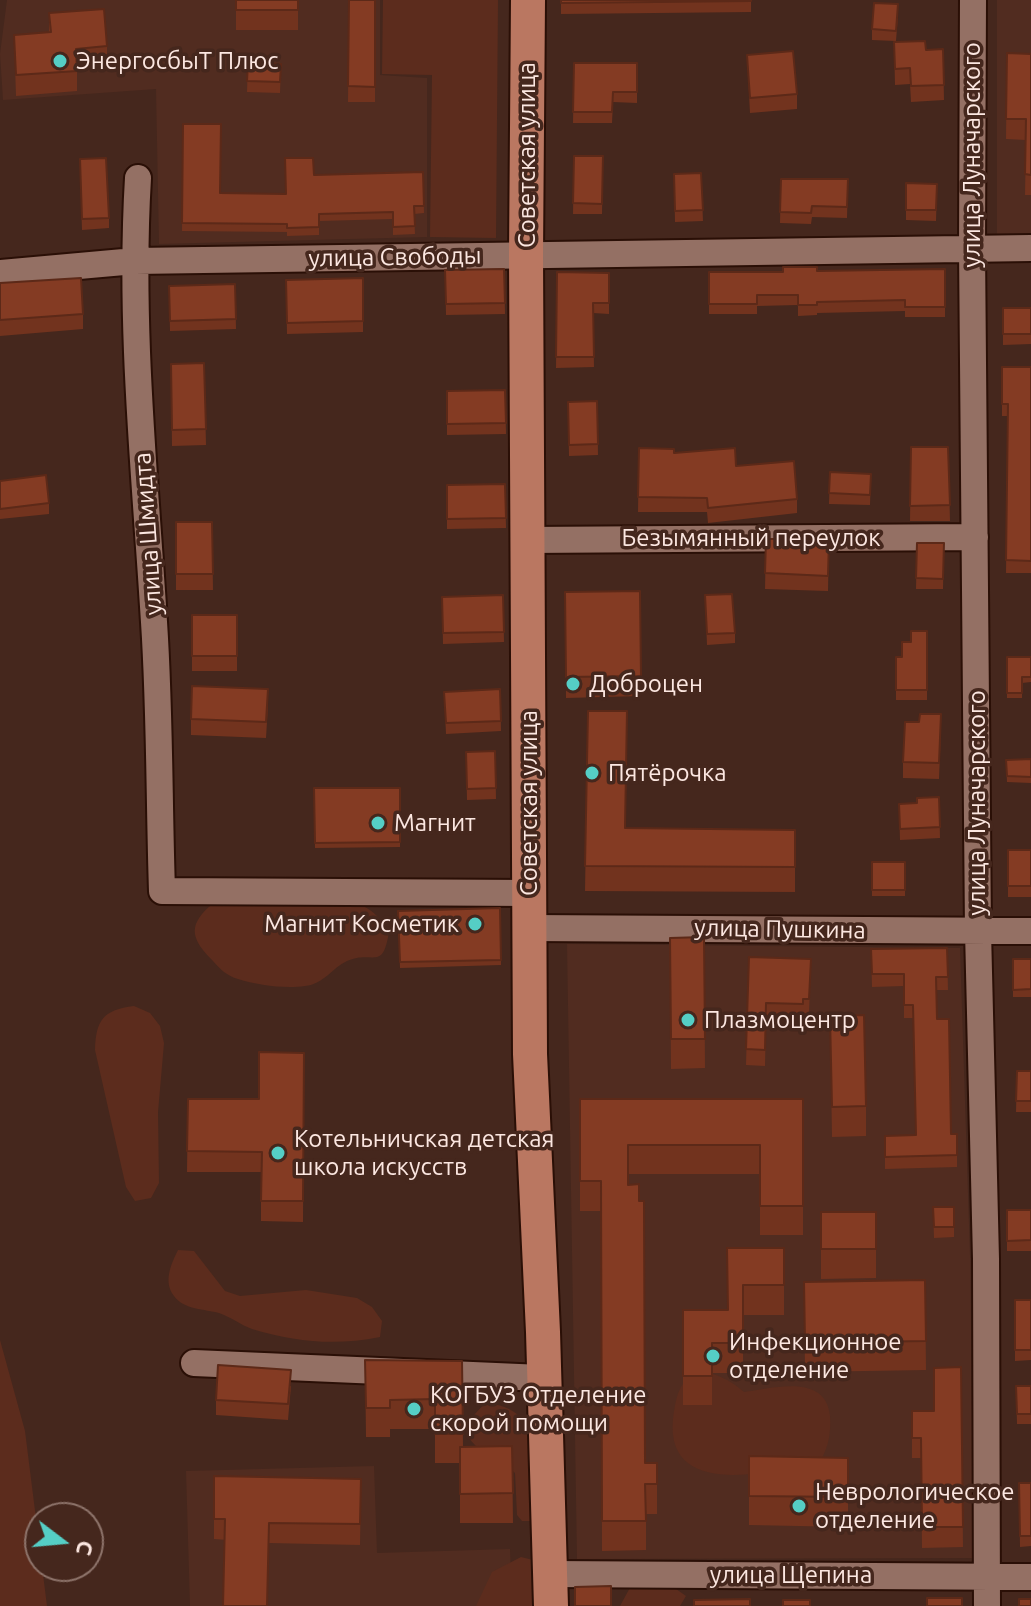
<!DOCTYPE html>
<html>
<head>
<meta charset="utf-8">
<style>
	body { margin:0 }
	#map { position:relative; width:1031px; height:1606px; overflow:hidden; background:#45271d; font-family:Ubuntu,sans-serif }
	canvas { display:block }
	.north { position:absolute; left:24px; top:1502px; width:80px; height:80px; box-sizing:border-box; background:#45271d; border:2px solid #8e746b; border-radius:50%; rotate:106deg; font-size:22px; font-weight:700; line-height:32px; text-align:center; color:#fce7e1 }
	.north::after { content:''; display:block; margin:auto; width:28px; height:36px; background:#55cec5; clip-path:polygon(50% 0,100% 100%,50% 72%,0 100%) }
</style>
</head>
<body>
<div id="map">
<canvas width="1031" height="1606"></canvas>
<div class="north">С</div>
</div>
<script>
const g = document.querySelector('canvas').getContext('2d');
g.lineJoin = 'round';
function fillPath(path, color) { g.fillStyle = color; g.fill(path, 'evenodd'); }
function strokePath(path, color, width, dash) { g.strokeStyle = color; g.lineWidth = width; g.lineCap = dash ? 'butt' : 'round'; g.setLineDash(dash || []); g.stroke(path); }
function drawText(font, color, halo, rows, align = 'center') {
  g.font = font + ' Ubuntu,sans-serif'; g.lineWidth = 7; g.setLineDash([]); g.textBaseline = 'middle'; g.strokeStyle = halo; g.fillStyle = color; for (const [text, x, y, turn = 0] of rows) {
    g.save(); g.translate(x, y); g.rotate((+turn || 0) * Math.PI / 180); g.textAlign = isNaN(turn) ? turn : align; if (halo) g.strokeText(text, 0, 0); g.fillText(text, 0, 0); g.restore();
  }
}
fillPath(new Path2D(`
	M 7,0 L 380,0 L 380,75 L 427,78 L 427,237 L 159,244 L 156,89 L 3,100 L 0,54 Z
	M 997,0 L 1031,0 L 1031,235 L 997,235 Z
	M 567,944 L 960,948 L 970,1255 L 974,1558 L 577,1559 Z
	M 374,1466 L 377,1553 L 510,1549 L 512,1606 L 190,1606 L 186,1471 Z`), '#512c20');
fillPath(new Path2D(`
	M 383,0 L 498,0 L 496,238 L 430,237 L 432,75 L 382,74 Z
	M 332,898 C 362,904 371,905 389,931 C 383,973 373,949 347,961 C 332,968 324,984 305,986 C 285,989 257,985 238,979 C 227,976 220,969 213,961 C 193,941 186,927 210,906 Z
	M 134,1006 L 150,1013 L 160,1026 L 164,1043 L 158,1112 L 159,1183 L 151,1198 L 135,1201 L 126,1187 L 95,1050 C 96,1020 103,1010 134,1006 Z
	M 178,1250 L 194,1251 L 225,1291 L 240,1296 L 306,1290 L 357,1298 L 372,1307 L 382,1321 L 380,1337 C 335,1346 296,1342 252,1329 C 241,1325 231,1317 219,1313 C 205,1309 184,1310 174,1296 C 163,1282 171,1264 178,1250 Z
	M 0,1340 L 25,1431 L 47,1606 L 0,1606 Z
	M 696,1371 C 716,1373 729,1379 744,1392 C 773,1388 826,1373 830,1416 C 831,1433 829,1445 821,1460 C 775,1472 665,1501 673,1419 C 676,1397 678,1384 696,1371 Z
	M 485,1403 C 547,1408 534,1467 536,1512 L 530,1521 L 522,1521 L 517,1515 L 515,1473 C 499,1458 482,1456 469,1438 L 474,1415 Z
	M 521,1557 L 537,1561 L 532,1606 L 476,1606 L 492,1572 Z
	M 632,1584 L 669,1584 L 686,1596 L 680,1606 L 620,1606 Z`), '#5c2c1d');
const minor = new Path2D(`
	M 973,0 L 972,248 L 978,931 L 986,1259 L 987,1606
	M 138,178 C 129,326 145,475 154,622 C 160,712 159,801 162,891 L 530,893
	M 0,273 L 135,261 L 1031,248
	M 527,540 L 975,537
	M 530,928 L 1031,931
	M 194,1363 L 542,1378
	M 551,1574 L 1031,1577`);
const major = new Path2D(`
	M 528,0 L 526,255 L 530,1054 L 543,1332 L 551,1606`);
strokePath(minor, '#2a0f06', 30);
strokePath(major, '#2a0f06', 38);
strokePath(minor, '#947064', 26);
strokePath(major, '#ba7761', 34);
fillPath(new Path2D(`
	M 236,0 L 298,0 L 298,30 L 236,30 Z
	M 349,0 L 375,0 L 375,102 L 348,102 Z
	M 561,0 L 751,0 L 751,12 L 561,14 Z
	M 49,13 L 107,46 L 107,67 L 77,69 L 77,91 L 16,96 L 14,35 L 49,32 Z
	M 898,15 L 896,41 L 872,40 L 872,29 Z
	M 894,42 L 926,50 L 943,49 L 944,100 L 911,102 L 910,84 L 895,85 Z
	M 1007,53 L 1031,54 L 1031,195 L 1025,195 L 1026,140 L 1006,139 Z
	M 747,55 L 797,94 L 797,109 L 750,113 Z
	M 248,63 L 281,64 L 280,93 L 247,92 Z
	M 574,63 L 637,63 L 637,103 L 613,102 L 612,123 L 573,123 Z
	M 183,124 L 220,193 L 286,194 L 314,175 L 423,172 L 424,213 L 414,214 L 415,234 L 393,235 L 393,219 L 319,221 L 319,235 L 287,236 L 287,232 L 182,231 Z
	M 574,156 L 603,156 L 602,214 L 573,214 Z
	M 80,170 L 109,218 L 109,228 L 82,230 Z
	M 701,173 L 703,221 L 675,222 L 674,174 Z
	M 781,179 L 848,179 L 847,218 L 812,217 L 811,224 L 780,223 Z
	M 906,183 L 937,184 L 936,221 L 906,220 Z
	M 504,269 L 505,314 L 446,315 L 445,270 Z
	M 945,269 L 945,317 L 905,317 L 905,311 L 817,313 L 817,315 L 798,316 L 798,305 L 757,306 L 757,314 L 709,314 L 709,272 L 783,272 Z
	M 557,272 L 609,273 L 609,314 L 593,313 L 594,367 L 556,368 Z
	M 363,278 L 363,332 L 287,334 L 286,280 Z
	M 0,283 L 83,314 L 83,329 L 0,336 Z
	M 235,284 L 236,329 L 170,331 L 169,286 Z
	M 1003,308 L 1031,308 L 1031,344 L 1003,345 Z
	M 204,363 L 206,445 L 172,446 L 171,364 Z
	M 1002,367 L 1031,367 L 1031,573 L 1006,573 L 1008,416 L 1002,416 Z
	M 505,390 L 506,434 L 447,435 L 447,391 Z
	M 597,401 L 598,455 L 569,456 L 568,402 Z
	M 911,447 L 948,447 L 950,521 L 910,521 Z
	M 639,448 L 674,453 L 736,466 L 797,499 L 797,513 L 708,523 L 707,512 L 638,512 Z
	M 830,472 L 871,474 L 870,505 L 829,504 Z
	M 0,481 L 49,503 L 49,514 L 0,519 Z
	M 505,484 L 506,528 L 447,529 L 447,485 Z
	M 176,522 L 212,522 L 213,590 L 176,590 Z
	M 766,539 L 829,539 L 828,591 L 765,589 Z
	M 917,543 L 944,543 L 943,589 L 916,589 Z
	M 640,591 L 641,696 L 566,698 L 565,592 Z
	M 503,595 L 504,642 L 443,644 L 442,597 Z
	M 705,595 L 735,633 L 735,643 L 707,645 Z
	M 192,615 L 237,615 L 237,671 L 192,671 Z
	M 927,631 L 927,700 L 896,700 L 896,657 L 902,657 L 911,642 Z
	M 1007,657 L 1031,657 L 1031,682 L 1022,683 L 1022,698 L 1007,698 Z
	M 500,689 L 501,731 L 446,734 L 444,692 Z
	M 268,705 L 266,738 L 191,735 L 191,719 Z
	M 588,711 L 625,828 L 795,830 L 795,892 L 585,891 Z
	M 919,722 L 941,730 L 939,779 L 903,778 L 903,762 Z
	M 495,751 L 496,799 L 467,800 L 466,752 Z
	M 1031,759 L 1031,783 L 1007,782 L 1006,760 Z
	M 314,788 L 400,788 L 400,847 L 315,848 Z
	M 939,797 L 940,838 L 900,840 L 899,804 L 917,803 Z
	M 1008,850 L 1031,850 L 1031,897 L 1008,897 Z
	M 872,862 L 905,862 L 905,896 L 872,896 Z
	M 500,908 L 501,965 L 400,968 L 398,911 Z
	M 704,937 L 705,1068 L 671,1069 L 670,938 Z
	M 947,948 L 948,990 L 936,990 L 937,1019 L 951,1134 L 957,1134 L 957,1167 L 885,1169 L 885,1136 L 916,1135 L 913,1018 L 904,1018 L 904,986 L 872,987 L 871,949 Z
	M 749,957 L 811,959 L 809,1015 L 803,1015 L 803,1020 L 766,1018 L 765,1066 L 746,1065 Z
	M 1013,959 L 1031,959 L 1031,997 L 1013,997 Z
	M 830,1016 L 866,1106 L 866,1136 L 832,1137 Z
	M 304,1053 L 303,1222 L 261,1221 L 261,1172 L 187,1172 L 188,1099 L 259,1099 Z
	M 1017,1071 L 1031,1071 L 1031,1112 L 1016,1112 Z
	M 580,1099 L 803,1099 L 803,1235 L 760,1235 L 760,1174 L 628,1174 L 645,1463 L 657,1463 L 657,1514 L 646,1514 L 646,1550 L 602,1551 L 601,1211 L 580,1211 Z
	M 933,1207 L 954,1207 L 954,1237 L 934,1238 Z
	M 1007,1210 L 1031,1210 L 1031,1251 L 1007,1251 Z
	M 821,1212 L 876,1212 L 876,1278 L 821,1279 Z
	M 727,1248 L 784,1248 L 784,1315 L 743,1315 L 743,1373 L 712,1373 L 712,1405 L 683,1405 L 683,1310 L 728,1310 Z
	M 925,1280 L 926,1370 L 805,1372 L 804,1282 Z
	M 1015,1300 L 1031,1300 L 1031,1360 L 1015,1361 Z
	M 365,1360 L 462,1361 L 463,1447 L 512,1446 L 513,1523 L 460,1523 L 460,1463 L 435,1463 L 435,1429 L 390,1429 L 390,1437 L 366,1437 Z
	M 961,1367 L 963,1547 L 922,1548 L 921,1458 L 912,1458 L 912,1411 L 934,1411 Z
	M 291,1386 L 288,1420 L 216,1415 L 216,1400 Z
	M 1016,1386 L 1031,1386 L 1031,1424 L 1017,1424 Z
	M 749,1456 L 848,1458 L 848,1527 L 749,1525 Z
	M 214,1476 L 361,1479 L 360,1545 L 269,1543 L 214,1539 Z
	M 1019,1483 L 1031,1483 L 1031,1546 L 1020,1547 Z`), '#72331e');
const building = new Path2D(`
	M 236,0 L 298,0 L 298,10 L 236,10 Z
	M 349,0 L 375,0 L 375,87 L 348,86 Z
	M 561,0 L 751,0 L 751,1 L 561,3 Z
	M 874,3 L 898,4 L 896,31 L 872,29 Z
	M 104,9 L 107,46 L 76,49 L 77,71 L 16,75 L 14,35 L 51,32 L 49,13 Z
	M 925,41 L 926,50 L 943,49 L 944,85 L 911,86 L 910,68 L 895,69 L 894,42 Z
	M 793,51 L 797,94 L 750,98 L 747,55 Z
	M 1007,53 L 1031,54 L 1031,175 L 1025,174 L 1026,119 L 1006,119 Z
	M 248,63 L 281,64 L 280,82 L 247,81 Z
	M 574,63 L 637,63 L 637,92 L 613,92 L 612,112 L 573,112 Z
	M 183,124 L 221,124 L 220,193 L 286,194 L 285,158 L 313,158 L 314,175 L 423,172 L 424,206 L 414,206 L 415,226 L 393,227 L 393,212 L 319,214 L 319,227 L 287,228 L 287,224 L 182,223 Z
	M 574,156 L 603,156 L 602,204 L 573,203 Z
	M 106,158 L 109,218 L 82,219 L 80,159 Z
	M 701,173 L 703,210 L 675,211 L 674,174 Z
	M 781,179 L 848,179 L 847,207 L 812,206 L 811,213 L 780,212 Z
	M 906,183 L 937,184 L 936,210 L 906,210 Z
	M 783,267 L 817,267 L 817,271 L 945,269 L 945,307 L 905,307 L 905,300 L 817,302 L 817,305 L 798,305 L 798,295 L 757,295 L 757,304 L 709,304 L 709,272 L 783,272 Z
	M 504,269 L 505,303 L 446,304 L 445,270 Z
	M 557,272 L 609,273 L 609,303 L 593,303 L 594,357 L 556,357 Z
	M 81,278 L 83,314 L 0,320 L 0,283 Z
	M 363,278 L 363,321 L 287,323 L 286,280 Z
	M 235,284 L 236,319 L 170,321 L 169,286 Z
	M 1003,308 L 1031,308 L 1031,334 L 1003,334 Z
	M 204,363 L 206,429 L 172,430 L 171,364 Z
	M 1002,367 L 1031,367 L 1031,561 L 1006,560 L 1008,404 L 1002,404 Z
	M 505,390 L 506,423 L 447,424 L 447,391 Z
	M 597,401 L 598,444 L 569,445 L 568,402 Z
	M 911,447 L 948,447 L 950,505 L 910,506 Z
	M 639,448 L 674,449 L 674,453 L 735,448 L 736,466 L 794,461 L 797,499 L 708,508 L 707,498 L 638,497 Z
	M 830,472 L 871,474 L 870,495 L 829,493 Z
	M 46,475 L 49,503 L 0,509 L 0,481 Z
	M 505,484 L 506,518 L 447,519 L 447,485 Z
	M 176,522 L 212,522 L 213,574 L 176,574 Z
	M 766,539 L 829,539 L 828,576 L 765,573 Z
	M 917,543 L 944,543 L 943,579 L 916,578 Z
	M 640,591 L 641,676 L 566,677 L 565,592 Z
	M 732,594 L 735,633 L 707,634 L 705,595 Z
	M 503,595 L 504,632 L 443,633 L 442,597 Z
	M 192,615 L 237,615 L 237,656 L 192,656 Z
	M 911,631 L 927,631 L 927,690 L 896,690 L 896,657 L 902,657 L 902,642 L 911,642 Z
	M 1007,657 L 1031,657 L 1031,677 L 1022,677 L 1022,693 L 1007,693 Z
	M 192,686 L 268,689 L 266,722 L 191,719 Z
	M 500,689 L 501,721 L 446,723 L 444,692 Z
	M 588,711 L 627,711 L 625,828 L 795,830 L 795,867 L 585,866 Z
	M 920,714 L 941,714 L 939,763 L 903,762 L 905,722 L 919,722 Z
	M 495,751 L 496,788 L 467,789 L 466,752 Z
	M 1031,759 L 1031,777 L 1007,776 L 1006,760 Z
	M 314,788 L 400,788 L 400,842 L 315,843 Z
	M 939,797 L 940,827 L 900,829 L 899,804 L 917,803 L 917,798 Z
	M 1008,850 L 1031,850 L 1031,886 L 1008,886 Z
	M 872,862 L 905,862 L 905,890 L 872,890 Z
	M 500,908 L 501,960 L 400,962 L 398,911 Z
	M 704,937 L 705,1039 L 671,1039 L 670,938 Z
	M 947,948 L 948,977 L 936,977 L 937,1019 L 949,1019 L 951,1134 L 957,1134 L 957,1155 L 885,1157 L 885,1136 L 916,1135 L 913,1005 L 904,1005 L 904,974 L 872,974 L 871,949 Z
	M 749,957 L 811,959 L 809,999 L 803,999 L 803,1004 L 766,1003 L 765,1050 L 746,1049 Z
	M 1013,959 L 1031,959 L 1031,989 L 1013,990 Z
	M 864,1015 L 866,1106 L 832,1107 L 830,1016 Z
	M 259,1052 L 304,1053 L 303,1201 L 261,1201 L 262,1152 L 187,1151 L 188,1099 L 259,1099 Z
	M 1017,1071 L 1031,1071 L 1031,1101 L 1016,1101 Z
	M 580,1099 L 803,1099 L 803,1206 L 760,1206 L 760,1145 L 628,1145 L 628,1185 L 639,1184 L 639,1201 L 644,1201 L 645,1463 L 657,1463 L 657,1484 L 645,1484 L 646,1521 L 602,1521 L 601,1181 L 580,1181 Z
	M 933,1207 L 954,1207 L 954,1227 L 934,1227 Z
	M 1007,1210 L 1031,1210 L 1031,1240 L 1007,1241 Z
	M 821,1212 L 876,1212 L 876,1249 L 821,1249 Z
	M 727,1248 L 784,1248 L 784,1285 L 743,1285 L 743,1343 L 712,1343 L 712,1376 L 683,1376 L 683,1310 L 728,1310 Z
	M 925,1280 L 926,1341 L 805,1343 L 804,1282 Z
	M 1015,1300 L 1031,1300 L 1031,1350 L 1015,1350 Z
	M 365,1360 L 462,1361 L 463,1434 L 435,1434 L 435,1399 L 390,1400 L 390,1408 L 366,1408 Z
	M 218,1365 L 291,1370 L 288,1404 L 216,1400 Z
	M 961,1367 L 963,1527 L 922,1527 L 921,1438 L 912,1438 L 912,1411 L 934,1411 L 934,1368 Z
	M 1016,1386 L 1031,1386 L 1031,1414 L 1017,1414 Z
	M 512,1446 L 513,1493 L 460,1494 L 460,1447 Z
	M 749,1456 L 848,1458 L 848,1497 L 749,1496 Z
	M 214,1476 L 361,1479 L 360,1524 L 269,1523 L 267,1606 L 223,1606 L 225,1519 L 214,1519 Z
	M 1019,1483 L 1031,1483 L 1031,1536 L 1020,1536 Z
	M 611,1586 L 611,1606 L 575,1606 L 575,1587 Z
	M 927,1598 L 962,1598 L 962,1606 L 927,1606 Z
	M 750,1599 L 750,1606 L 694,1606 L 694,1600 Z
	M 1019,1599 L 1031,1599 L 1031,1606 L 1019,1606 Z
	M 783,1600 L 810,1600 L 810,1606 L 783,1606 Z`);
fillPath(building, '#843b23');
strokePath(building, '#5c2918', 2);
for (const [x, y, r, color] of [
	[60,61,8,"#55cec5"],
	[573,684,8,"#55cec5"],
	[592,773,8,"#55cec5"],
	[378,823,8,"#55cec5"],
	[475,924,8,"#55cec5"],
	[688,1020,8,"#55cec5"],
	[278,1153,8,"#55cec5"],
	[713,1356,8,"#55cec5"],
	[414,1409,8,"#55cec5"],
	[799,1506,8,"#55cec5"]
]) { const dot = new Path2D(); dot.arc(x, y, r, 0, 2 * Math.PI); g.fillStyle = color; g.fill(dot); strokePath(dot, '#45271d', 3); }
drawText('24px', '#fce7e1', '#45271d', [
	["ЭнергосбыТ Плюс",76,61],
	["Доброцен",589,684],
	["Пятёрочка",608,773],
	["Магнит",394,823],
	["Магнит Косметик",459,924,"right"],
	["Плазмоцентр",704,1020],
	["Котельничская детская",294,1139],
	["школа искусств",294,1167],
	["Инфекционное",729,1342],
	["отделение",729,1370],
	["КОГБУЗ Отделение",430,1395],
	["скорой помощи",430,1423],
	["Неврологическое",815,1492],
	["отделение",815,1520]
], 'left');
drawText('24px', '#fce7e1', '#45271d', [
	["Советская улица",527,155,-90],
	["улица Луначарского",972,155,-90],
	["улица Свободы",395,257,-1],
	["улица Шмидта",148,534,-94],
	["Безымянный переулок",751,538],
	["Советская улица",529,803,-90],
	["улица Луначарского",977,803,-90],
	["улица Пушкина",780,929,1],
	["улица Щепина",791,1575]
]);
</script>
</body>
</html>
